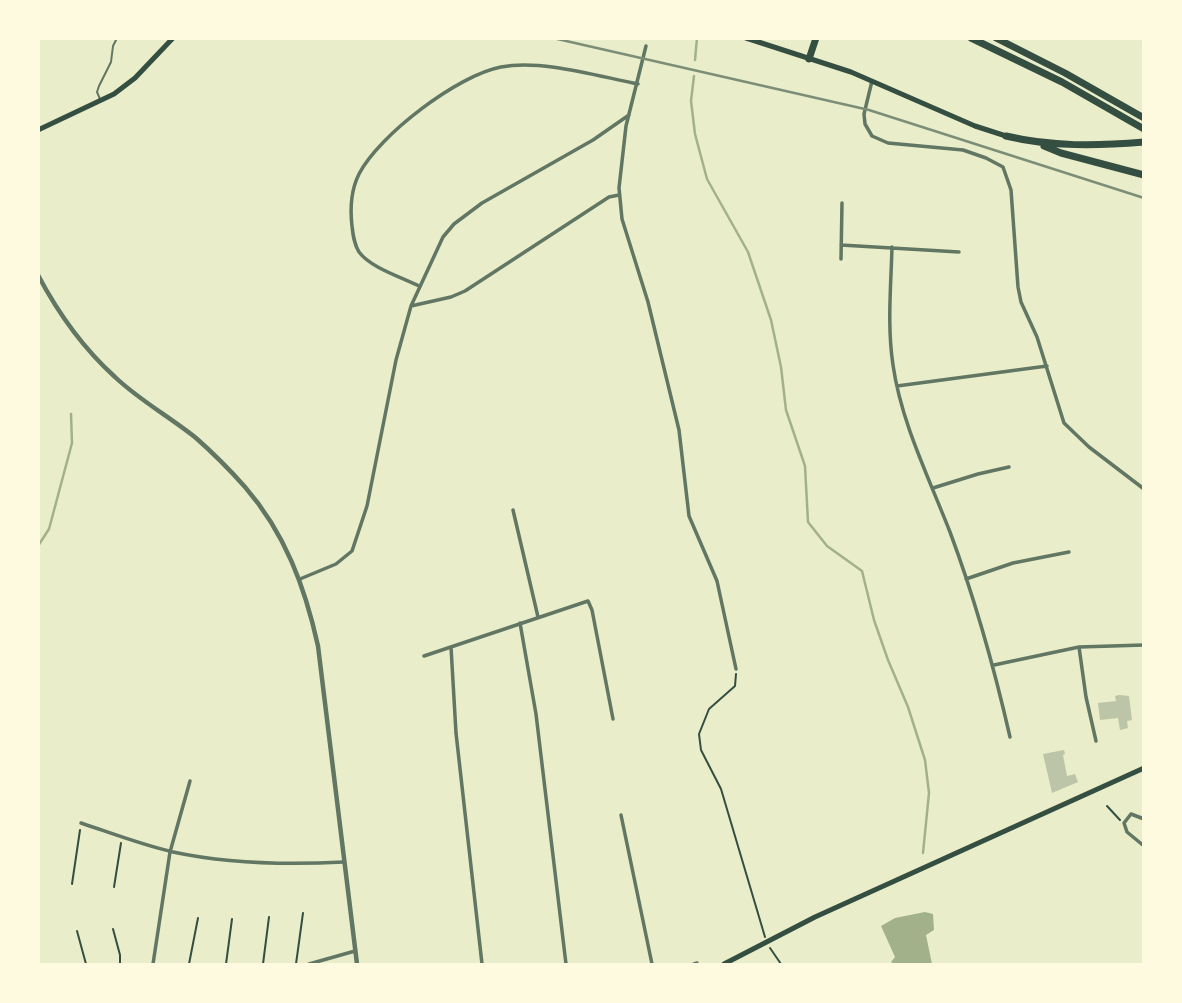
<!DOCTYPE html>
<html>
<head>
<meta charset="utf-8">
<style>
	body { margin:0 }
	#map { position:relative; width:1182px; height:1003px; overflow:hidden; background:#e9edc9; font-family:Overpass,sans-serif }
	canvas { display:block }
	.frame { position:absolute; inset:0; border:40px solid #fefae0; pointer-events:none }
</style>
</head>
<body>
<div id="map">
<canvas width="1182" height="1003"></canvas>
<div class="frame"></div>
</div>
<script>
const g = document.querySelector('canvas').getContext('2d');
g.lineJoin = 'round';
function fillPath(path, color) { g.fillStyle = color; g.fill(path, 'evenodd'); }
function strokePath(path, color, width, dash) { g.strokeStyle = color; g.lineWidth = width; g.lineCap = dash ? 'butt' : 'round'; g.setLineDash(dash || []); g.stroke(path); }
fillPath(new Path2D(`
	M 925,912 L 933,914 L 934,930 L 926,935 L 932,964 L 893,964 L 891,962 L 895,957 L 881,926 L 895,918 Z`), '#a3b18a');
strokePath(new Path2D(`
	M 695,60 L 697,38
	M 694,76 L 691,101 L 695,134 L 707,179 L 748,252 L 771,320 L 781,367 L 786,410 L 805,466 L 808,522 L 827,546 L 862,571 L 874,620 L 888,660 L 908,707 L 925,760 L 929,793 L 923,853
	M 38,546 L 49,529 L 72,443 L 71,414`), '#a3b18a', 2.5);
fillPath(new Path2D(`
	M 1119,695 L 1129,696 L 1132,720 L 1127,721 L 1128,728 L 1120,730 L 1118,718 L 1100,720 L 1098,703 L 1116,701 L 1115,696 Z
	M 1064,750 L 1065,754 L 1063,755 L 1067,776 L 1075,774 L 1078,782 L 1052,793 L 1043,754 Z`), '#bcc5a7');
strokePath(new Path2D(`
	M 736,674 L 735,686 L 709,709 L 699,734 L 701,750 L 721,789 L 765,937
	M 1107,806 L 1120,820
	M 72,884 L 80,830
	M 114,887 L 121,843
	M 113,929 L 120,955 L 120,964
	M 77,931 L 86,964
	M 770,948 L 781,964
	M 189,964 L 198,918
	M 226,964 L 232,919
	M 263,964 L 269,917
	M 296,964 L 303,913`), '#344e41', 2);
strokePath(new Path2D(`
	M 1140,38 L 1144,40
	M 100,99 L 97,92 L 99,86 L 111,62 L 113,46 L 117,38`), '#617663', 2);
strokePath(new Path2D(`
	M 646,46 L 626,126 L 619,188 L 622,219 L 648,302 L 679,430 L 689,516 L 717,581 L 736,669
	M 872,81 L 864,114 L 865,124 L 872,136 L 888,143 L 963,150 L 986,158 L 1003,167 L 1011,190 L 1018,287 L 1021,302 L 1037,337 L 1064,423 L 1089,447 L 1144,489
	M 841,245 L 959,252
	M 892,247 C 891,286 887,326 893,365 C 901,422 929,478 950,532 C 975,599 994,667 1010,737
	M 841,259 L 842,203
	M 419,286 C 401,277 371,268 359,252 C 354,244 353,235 352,226 C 350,209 351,190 359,174 C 379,135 458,75 501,67 C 541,59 597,76 638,84
	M 411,306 L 451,297 L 465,291 L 609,197 L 619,195
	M 897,386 L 1047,366
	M 933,488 L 978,474 L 1009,467
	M 513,510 L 538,617
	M 300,579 L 336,564 L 352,551 L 367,506 L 396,360 L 411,306 L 443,237 L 454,224 L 482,203 L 593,140 L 629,115
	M 966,579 L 1013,563 L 1069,552
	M 520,623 L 536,714 L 566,964
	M 451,647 L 456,733 L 482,964
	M 1079,647 L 1086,697 L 1096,741
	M 424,656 L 588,601 L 592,610 L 613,719
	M 994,665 L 1079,647 L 1144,645
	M 621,815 L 652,964
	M 1144,819 L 1131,814 L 1124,823 L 1127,832 L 1144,846
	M 81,823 C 111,833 142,845 173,852 C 229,864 288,865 344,862
	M 153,964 L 170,852 L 190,781
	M 309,964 L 355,951
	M 694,964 L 697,963`), '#617663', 3.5);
strokePath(new Path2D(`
	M 38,275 C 58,313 83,348 115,377 C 139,400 170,417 196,438 C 213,453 230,470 245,487 C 285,533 305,587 318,646 L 357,964`), '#617663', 4.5);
strokePath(new Path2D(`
	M 746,38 L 851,72 L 975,126 L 1006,136
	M 38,130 L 114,94 L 135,78 L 173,38
	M 724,964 L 815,917 L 1144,768`), '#344e41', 5);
strokePath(new Path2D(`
	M 971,38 L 1062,82 L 1144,129
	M 996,38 L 1065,73 L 1144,118
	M 809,59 L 816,38
	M 1006,136 C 1052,147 1097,146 1144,142
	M 1044,146 L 1061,153 L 1144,175`), '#344e41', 7);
strokePath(new Path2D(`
	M 553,38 L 869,110 L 1144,198`), '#7c8e77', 2.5);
</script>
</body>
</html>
